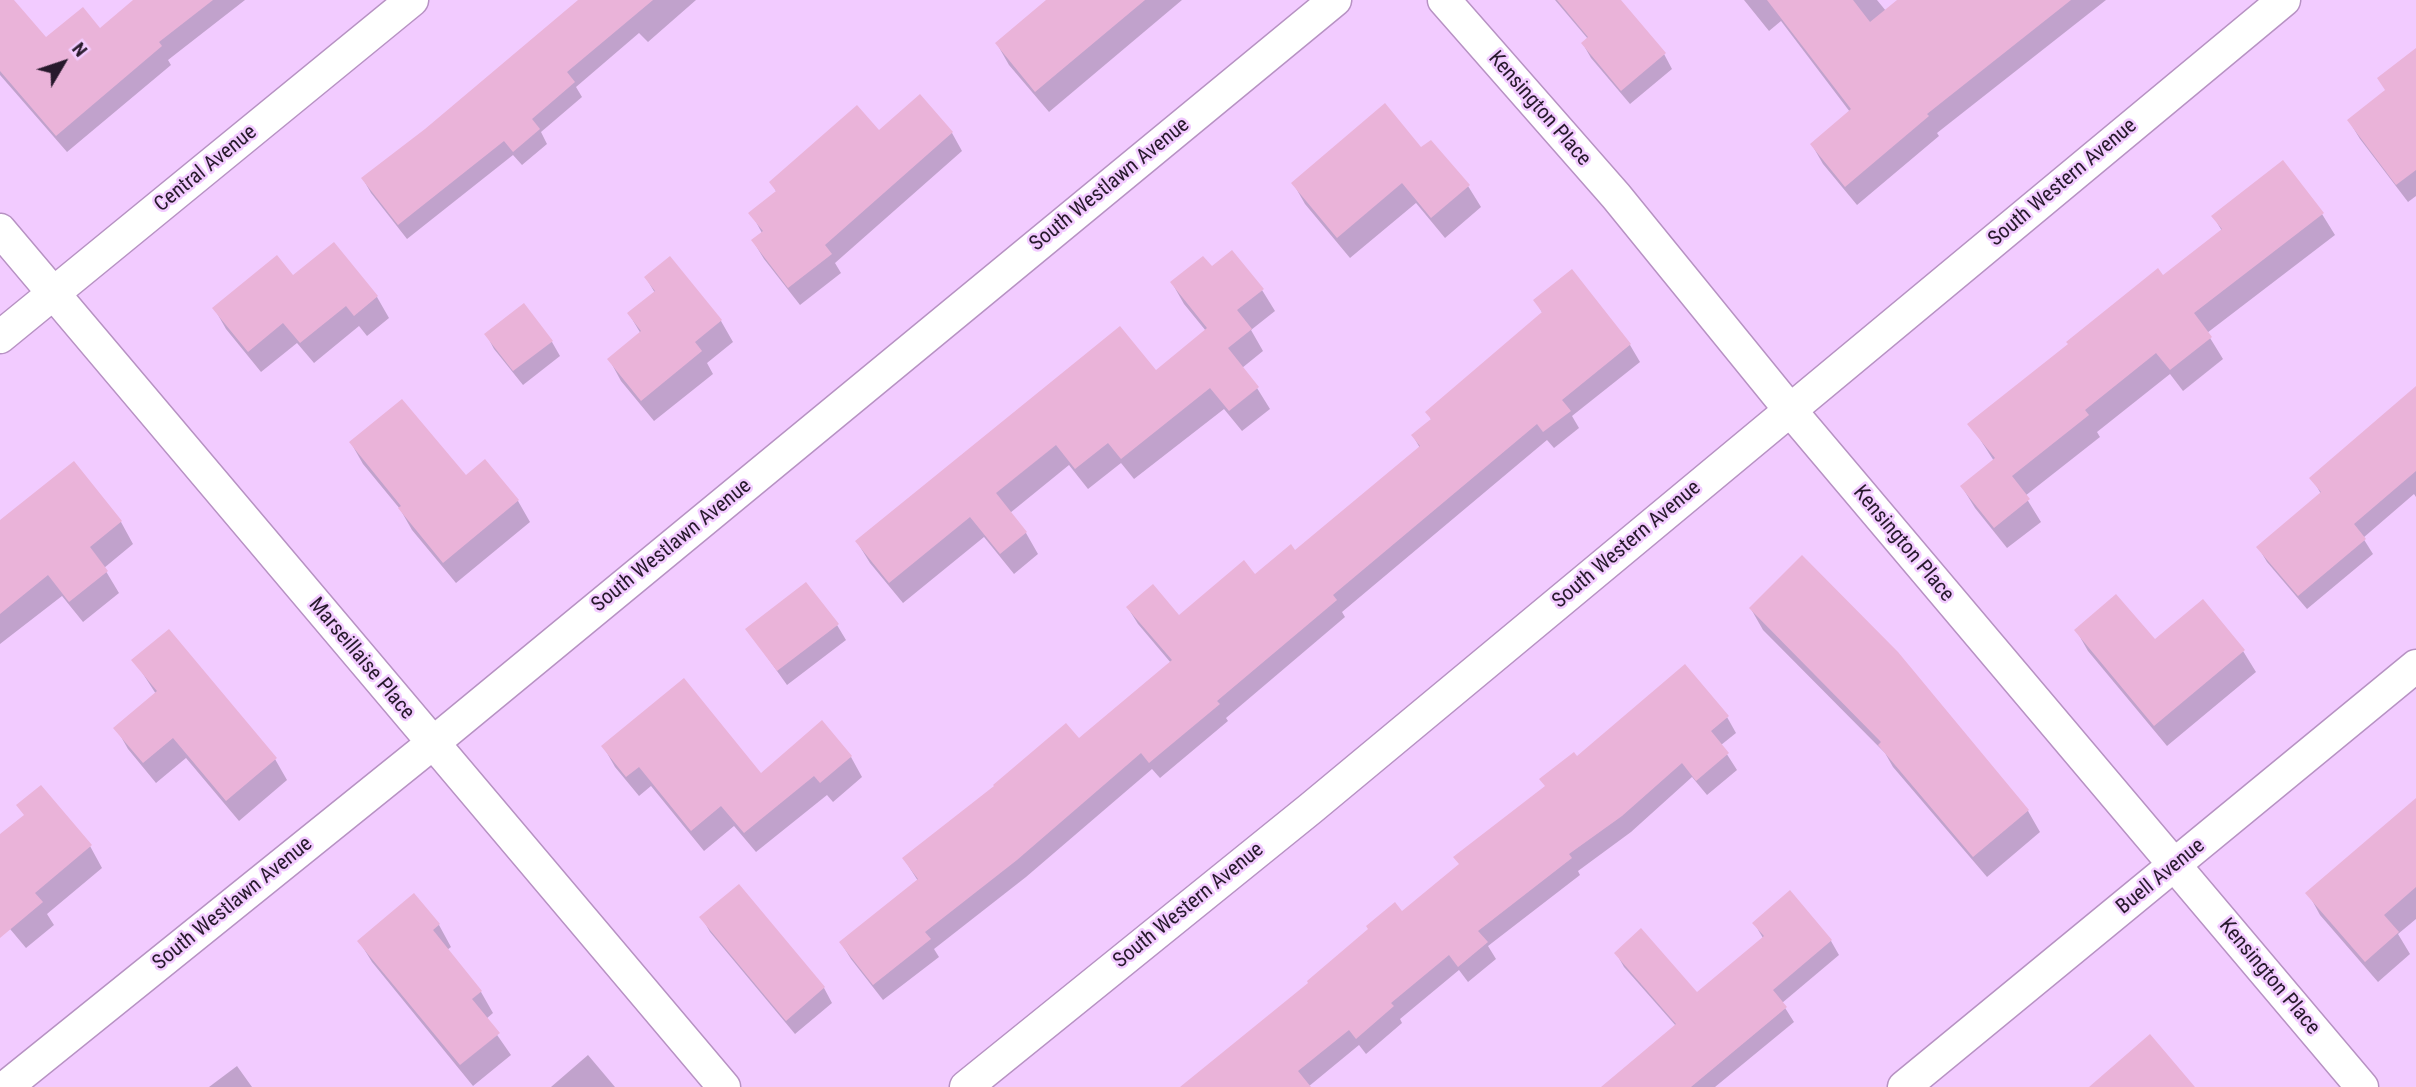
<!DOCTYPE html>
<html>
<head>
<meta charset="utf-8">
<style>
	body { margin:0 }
	#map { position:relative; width:2416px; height:1087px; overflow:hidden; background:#f2cbff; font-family:"Roboto Condensed",sans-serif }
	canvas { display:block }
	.north { position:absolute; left:28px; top:28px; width:70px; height:70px; -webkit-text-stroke:5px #f2cbff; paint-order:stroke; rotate:51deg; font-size:19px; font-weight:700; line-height:28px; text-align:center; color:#27192c }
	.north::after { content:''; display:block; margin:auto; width:24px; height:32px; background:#27192c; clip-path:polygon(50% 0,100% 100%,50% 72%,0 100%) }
</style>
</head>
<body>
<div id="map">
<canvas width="2416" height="1087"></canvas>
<div class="north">N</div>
</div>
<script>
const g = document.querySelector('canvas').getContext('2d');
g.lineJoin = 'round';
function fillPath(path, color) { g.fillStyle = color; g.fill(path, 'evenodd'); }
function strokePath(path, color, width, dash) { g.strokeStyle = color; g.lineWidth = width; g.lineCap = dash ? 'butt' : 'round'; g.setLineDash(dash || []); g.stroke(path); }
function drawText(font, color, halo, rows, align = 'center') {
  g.font = font + ' "Roboto Condensed",sans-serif'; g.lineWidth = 5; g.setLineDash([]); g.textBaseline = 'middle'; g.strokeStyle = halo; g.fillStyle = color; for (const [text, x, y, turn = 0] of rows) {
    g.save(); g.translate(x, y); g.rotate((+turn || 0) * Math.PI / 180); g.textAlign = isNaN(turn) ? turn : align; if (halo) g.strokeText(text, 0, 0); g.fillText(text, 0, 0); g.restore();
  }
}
fillPath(new Path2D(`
	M 12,0 L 46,40 L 100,30 L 141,0 L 245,0 L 168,60 L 171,65 L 67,152 L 0,75 L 0,1 Z
	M 589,0 L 696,0 L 648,42 L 639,33 L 576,87 L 582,97 L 541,132 L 547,144 L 522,165 L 513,155 L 407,239 L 371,193 L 363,179 Z
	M 1049,0 L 1182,0 L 1049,112 L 1009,65 L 997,44 Z
	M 1555,0 L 1618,0 L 1664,54 L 1672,69 L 1630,104 L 1591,58 L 1583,44 L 1588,39 Z
	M 1744,0 L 1877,0 L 1886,11 L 1900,0 L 2106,0 L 1937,133 L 1939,136 L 1857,205 L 1823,164 L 1812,145 L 1850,112 L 1781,21 L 1769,31 Z
	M 2416,50 L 2416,196 L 2408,202 L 2360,139 L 2349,121 L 2386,92 Z
	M 879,133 L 952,133 L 962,151 L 835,263 L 841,273 L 800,305 L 764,259 L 753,241 L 762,233 L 751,213 L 777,193 L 771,182 Z
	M 1421,150 L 1468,186 L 1481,207 L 1445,238 L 1416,203 L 1350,258 L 1305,204 L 1293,183 Z
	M 2322,214 L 2335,235 L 2207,333 L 2223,359 L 2183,391 L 2170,374 L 2097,432 L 2100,437 L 2025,496 L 2041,522 L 2007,548 L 1975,508 L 1962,487 L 1994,461 L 1970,424 L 2222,231 L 2213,216 Z
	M 1211,269 L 1262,290 L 1275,311 L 1251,330 L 1263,351 L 1242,368 L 1257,388 L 1270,409 L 1242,431 L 1224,409 L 1134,479 L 1121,463 L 1088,489 L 1069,465 L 1010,513 L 1026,533 L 1038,554 L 1014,574 L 984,537 L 903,603 L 870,563 L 857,542 L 1155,372 L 1206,331 L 1184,304 L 1172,283 Z
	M 1571,272 L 1630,345 L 1640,362 L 1572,416 L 1579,428 L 1554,448 L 1547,440 L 1342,612 L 1345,617 L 1226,718 L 1228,721 L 1160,778 L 1152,769 L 1026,877 L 934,949 L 939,957 L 883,1000 L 851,959 L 841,943 L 918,881 L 904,859 L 1079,741 L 1171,663 L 1138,624 L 1128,608 L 1179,617 L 1255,577 L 1295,552 L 1420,448 L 1413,436 L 1432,421 L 1427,412 L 1543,314 L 1535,300 Z
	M 293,277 L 377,297 L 389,318 L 367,336 L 359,326 L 314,363 L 297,343 L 261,372 L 226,329 L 214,308 Z
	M 646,278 L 721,321 L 733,342 L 707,363 L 713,374 L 654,421 L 621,381 L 609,359 L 641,334 L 629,314 L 655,293 Z
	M 486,334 L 552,342 L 560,356 L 523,385 L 494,349 Z
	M 2416,395 L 2416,497 L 2414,494 L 2363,538 L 2373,554 L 2307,609 L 2267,562 L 2258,547 L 2321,494 L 2312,478 Z
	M 351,443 L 465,478 L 518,501 L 530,522 L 456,583 L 412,530 L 400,509 L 363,464 Z
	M 74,464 L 121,522 L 133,544 L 104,568 L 119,593 L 83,622 L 62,596 L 0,644 L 0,523 Z
	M 1751,609 L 2028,811 L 2040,832 L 1987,877 L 1893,767 L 1885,753 L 1763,630 Z
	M 837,625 L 846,640 L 787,685 L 747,629 Z
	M 2076,630 L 2243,651 L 2256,672 L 2167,746 L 2088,651 Z
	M 134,660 L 275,759 L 287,780 L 239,821 L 186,758 L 156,783 L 128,749 L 116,728 L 156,694 Z
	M 1727,717 L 1736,733 L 1721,745 L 1737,770 L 1707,795 L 1692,777 L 1631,832 L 1578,871 L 1580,875 L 1488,946 L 1496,959 L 1468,982 L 1459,970 L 1400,1019 L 1402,1023 L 1366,1054 L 1359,1045 L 1308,1087 L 1183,1087 L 1461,865 L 1577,759 Z
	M 603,746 L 761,775 L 851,757 L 862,777 L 833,802 L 827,795 L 756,852 L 734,826 L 704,851 L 651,786 L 639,796 L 615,767 Z
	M 2416,805 L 2416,919 L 2398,934 L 2410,954 L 2378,982 L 2320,915 L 2308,893 Z
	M 0,837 L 90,846 L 102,868 L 47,914 L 54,925 L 26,948 L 0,917 Z
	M 739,887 L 824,988 L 832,1003 L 795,1034 L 710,932 L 702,918 Z
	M 1790,893 L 1831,941 L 1839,955 L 1782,1003 L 1794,1022 L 1715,1087 L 1634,1087 L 1676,1026 L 1624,967 L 1616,953 L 1696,994 L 1763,938 L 1754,923 Z
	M 414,896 L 439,925 L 451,947 L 447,950 L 481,992 L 493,1013 L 486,1019 L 511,1055 L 473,1086 L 372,962 L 359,941 Z
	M 588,1055 L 615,1087 L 551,1087 Z
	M 237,1066 L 252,1087 L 209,1087 Z`), '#0003');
fillPath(new Path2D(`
	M 0,0 L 14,0 L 46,37 L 83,7 L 100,28 L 133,0 L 213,0 L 159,42 L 162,46 L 56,136 L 0,71 Z
	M 578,0 L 653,0 L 567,72 L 575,82 L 532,119 L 540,129 L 513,152 L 504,141 L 398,225 L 361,178 L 425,129 Z
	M 1046,0 L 1145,0 L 1035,92 L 995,43 Z
	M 1557,0 L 1621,0 L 1666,53 L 1621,91 L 1581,43 L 1588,37 Z
	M 1767,0 L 1853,0 L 1870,22 L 1897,0 L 2071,0 L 1927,114 L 1929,116 L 1845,187 L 1810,144 L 1851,109 Z
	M 2416,48 L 2416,170 L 2396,185 L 2347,120 L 2385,90 L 2377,78 Z
	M 920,94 L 953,132 L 825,245 L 832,254 L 788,288 L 751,240 L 763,231 L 748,213 L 776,191 L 769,182 L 857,105 L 879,130 Z
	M 1385,103 L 1421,147 L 1431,140 L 1470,185 L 1431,218 L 1402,183 L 1337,238 L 1291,183 Z
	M 2283,160 L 2324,213 L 2194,313 L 2212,337 L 2170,370 L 2156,353 L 2085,410 L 2089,415 L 2012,476 L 2030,499 L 1994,528 L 1960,486 L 1995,458 L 1967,424 L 2068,344 L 2066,342 L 2158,268 L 2163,275 L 2222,229 L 2211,216 Z
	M 334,242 L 378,296 L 354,316 L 346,306 L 300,343 L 283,323 L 248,352 L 212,308 L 277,255 L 293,275 Z
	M 1232,250 L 1264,289 L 1237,310 L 1252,329 L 1228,348 L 1259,387 L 1229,411 L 1210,388 L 1121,459 L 1108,443 L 1075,469 L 1056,445 L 996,493 L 1027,532 L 1000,554 L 970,517 L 889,583 L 855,541 L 1120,326 L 1156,370 L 1207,328 L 1170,282 L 1203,256 L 1212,266 Z
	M 670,256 L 722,320 L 695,342 L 702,351 L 641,401 L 607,359 L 641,331 L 627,313 L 655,291 L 644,277 Z
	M 1572,269 L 1631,344 L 1562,400 L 1571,411 L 1543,432 L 1537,424 L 1333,595 L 1337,600 L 1217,701 L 1220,704 L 1149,763 L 1141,753 L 1017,860 L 925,932 L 931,939 L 873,985 L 839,942 L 918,879 L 902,858 L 994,786 L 993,785 L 1066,723 L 1079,738 L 1172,660 L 1126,607 L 1153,584 L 1179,615 L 1244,560 L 1255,574 L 1291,544 L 1295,550 L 1420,446 L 1411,435 L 1431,419 L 1425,412 L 1542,312 L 1533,300 Z
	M 524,303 L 553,341 L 513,371 L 484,334 Z
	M 2416,386 L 2416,471 L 2354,524 L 2366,539 L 2298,596 L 2256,547 L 2321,492 L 2309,478 Z
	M 402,399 L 466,475 L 485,459 L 519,500 L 443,563 L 398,508 L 401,506 L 349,442 Z
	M 74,461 L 122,521 L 90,547 L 108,571 L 69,602 L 48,575 L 0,614 L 0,520 Z
	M 1802,555 L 1898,652 L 2029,810 L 1973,857 L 1878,745 L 1881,742 L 1749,608 Z
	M 806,582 L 839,624 L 777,671 L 745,629 Z
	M 2116,594 L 2155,639 L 2203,599 L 2245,650 L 2154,726 L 2074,630 Z
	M 169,629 L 277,758 L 226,801 L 173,738 L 143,763 L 113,728 L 157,691 L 131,660 Z
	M 1685,664 L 1729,716 L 1711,731 L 1729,753 L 1696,781 L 1682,763 L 1622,816 L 1569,854 L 1572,858 L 1478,931 L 1488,942 L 1458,967 L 1449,955 L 1391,1003 L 1394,1006 L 1356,1039 L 1349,1030 L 1298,1071 L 1311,1087 L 1180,1087 L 1308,983 L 1307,981 L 1368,929 L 1366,926 L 1395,902 L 1402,911 L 1459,864 L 1453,857 L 1545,786 L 1539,779 L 1574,752 L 1577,756 Z
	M 684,678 L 761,773 L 822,720 L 852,756 L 820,783 L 814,776 L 744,833 L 721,806 L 691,831 L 639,767 L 626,777 L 601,746 Z
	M 41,785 L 92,845 L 35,893 L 43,902 L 0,938 L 0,834 L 24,815 L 16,805 Z
	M 2416,798 L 2416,887 L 2384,915 L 2399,932 L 2365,962 L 2305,893 Z
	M 739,884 L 825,987 L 786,1021 L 699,917 Z
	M 1790,890 L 1832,940 L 1773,990 L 1787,1007 L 1691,1087 L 1601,1087 L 1676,1024 L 1614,953 L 1641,928 L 1697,992 L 1764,936 L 1752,923 Z
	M 414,893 L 440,924 L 433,930 L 482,991 L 472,999 L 500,1033 L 460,1065 L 357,941 Z
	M 2150,1034 L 2195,1087 L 2089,1087 Z`), '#eab3d9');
const street = new Path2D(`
	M 1444,0 L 1616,196 L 1790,410 L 2362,1087
	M 0,230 L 724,1087
	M 0,337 L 412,0
	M 6,1087 L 433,743 L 1335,0
	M 966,1087 L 1310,809 L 2284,0
	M 1904,1087 L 2416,666`);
strokePath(street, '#b792c3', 35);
strokePath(street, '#fff', 32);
drawText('21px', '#27192c', '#f2cbff', [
	["Kensington Place",1539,109,49],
	["Central Avenue",206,169,-39],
	["South Western Avenue",2063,183,-40],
	["South Westlawn Avenue",1110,185,-39],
	["Kensington Place",1903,544,50],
	["South Western Avenue",1627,545,-40],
	["South Westlawn Avenue",672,546,-39],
	["Marseillaise Place",361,659,50],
	["Buell Avenue",2161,877,-39],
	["South Westlawn Avenue",233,904,-39],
	["South Western Avenue",1189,906,-39],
	["Kensington Place",2269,977,50]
]);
</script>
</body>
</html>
